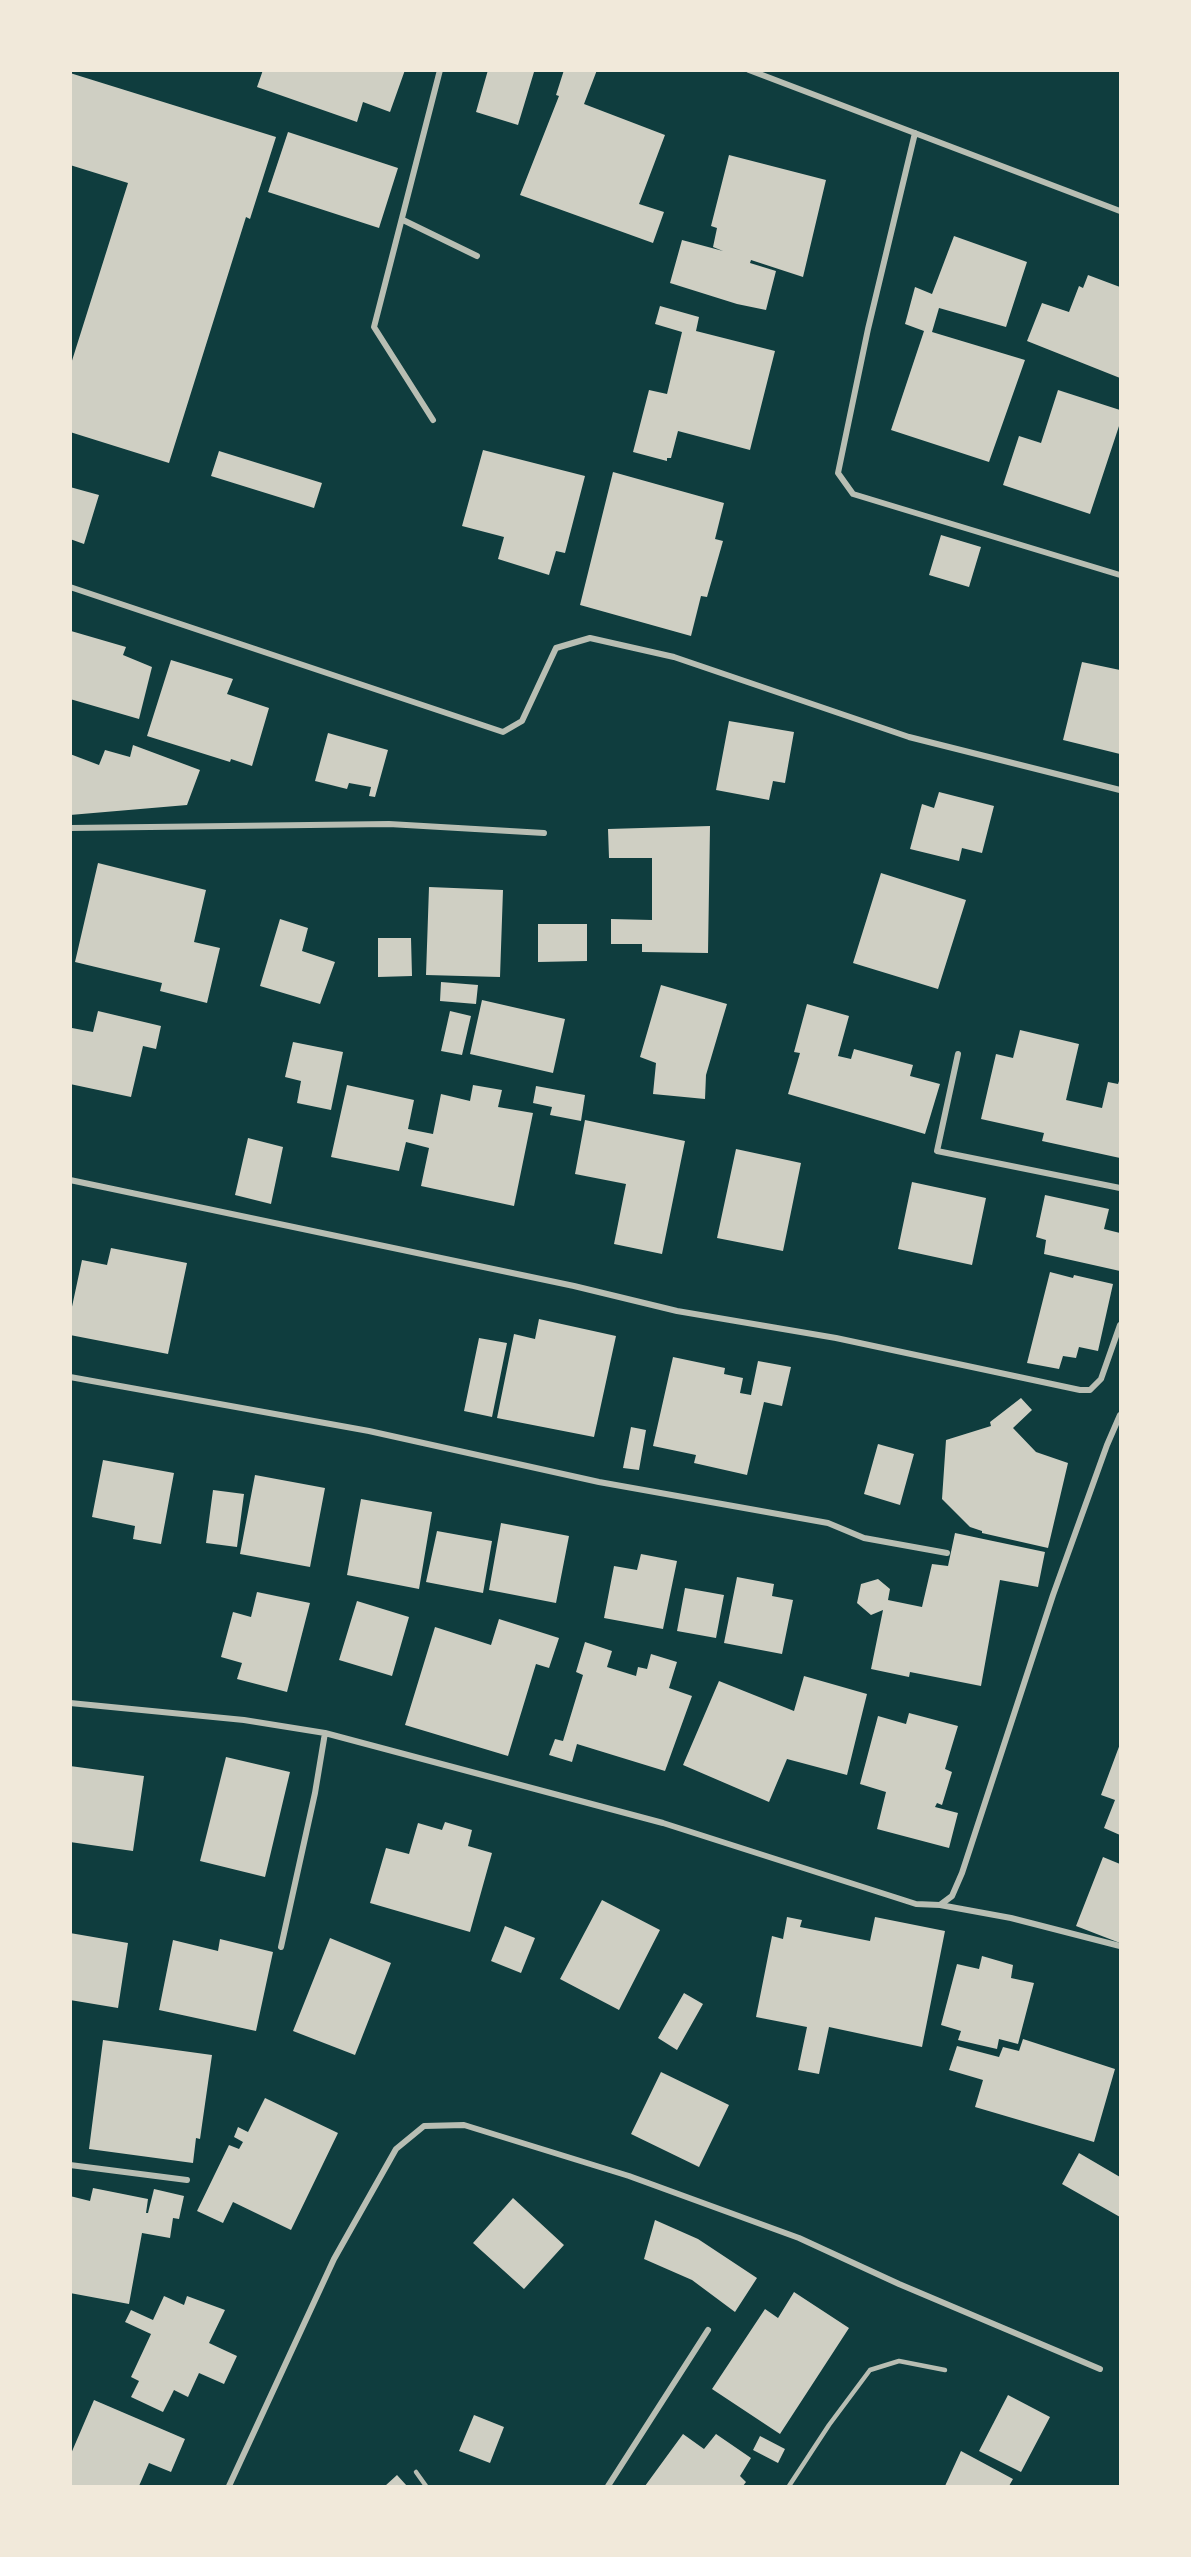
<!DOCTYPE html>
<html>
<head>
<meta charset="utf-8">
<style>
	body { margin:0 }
	#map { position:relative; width:1191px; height:2557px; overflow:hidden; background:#0f3d3e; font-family:"Zilla Slab",serif }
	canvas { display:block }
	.frame { position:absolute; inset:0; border:72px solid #f1e9da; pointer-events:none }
</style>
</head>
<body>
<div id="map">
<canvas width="1191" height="2557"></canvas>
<div class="frame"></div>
</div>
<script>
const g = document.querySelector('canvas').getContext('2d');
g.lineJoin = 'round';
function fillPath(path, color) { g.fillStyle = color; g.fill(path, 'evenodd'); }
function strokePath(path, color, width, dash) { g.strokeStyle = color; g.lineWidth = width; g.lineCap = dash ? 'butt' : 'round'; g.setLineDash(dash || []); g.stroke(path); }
fillPath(new Path2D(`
	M 263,70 L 405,70 L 390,112 L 363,102 L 357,122 L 257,87 Z
	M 488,70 L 534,72 L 518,125 L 476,112 Z
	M 564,70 L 597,70 L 584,104 L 665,135 L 639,204 L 664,212 L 653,243 L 520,195 L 559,96 L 556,95 Z
	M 70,73 L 276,137 L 250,219 L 246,217 L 169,463 L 70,432 L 70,367 L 128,183 L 70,165 Z
	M 288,132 L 398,168 L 379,228 L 268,192 Z
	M 729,155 L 826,180 L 803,277 L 751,260 L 750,263 L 776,271 L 766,310 L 737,304 L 670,283 L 682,240 L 723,251 L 713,247 L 717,228 L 711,226 Z
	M 954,236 L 1027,262 L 1006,327 L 939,308 L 932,332 L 1025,360 L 989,462 L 891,430 L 924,331 L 905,324 L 915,287 L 932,294 Z
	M 1088,275 L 1120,287 L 1120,378 L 1027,341 L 1042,303 L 1069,312 L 1079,286 L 1083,288 Z
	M 660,306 L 699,317 L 696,331 L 775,351 L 750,450 L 678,431 L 671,458 L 667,458 L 667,461 L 633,452 L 649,390 L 667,394 L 682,332 L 655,324 Z
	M 1058,390 L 1120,410 L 1120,423 L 1090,514 L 1003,485 L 1019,436 L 1041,443 Z
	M 483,450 L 585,476 L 565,553 L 556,551 L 549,575 L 498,559 L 504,537 L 462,526 Z
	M 219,451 L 322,483 L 314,508 L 211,476 Z
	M 613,472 L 724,503 L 715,539 L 723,541 L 707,597 L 701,596 L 691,636 L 580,605 Z
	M 70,487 L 99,495 L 84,544 L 70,539 Z
	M 941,535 L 981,547 L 969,587 L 929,575 Z
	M 71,631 L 126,647 L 123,655 L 152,667 L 139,719 L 70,699 Z
	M 171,660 L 233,679 L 227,694 L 269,708 L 252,766 L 231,759 L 230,762 L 147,736 Z
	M 1082,662 L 1120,670 L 1120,754 L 1063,740 Z
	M 729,721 L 794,732 L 785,783 L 773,781 L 769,800 L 716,790 Z
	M 328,733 L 388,750 L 375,797 L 369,796 L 371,787 L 349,783 L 347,789 L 315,781 Z
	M 133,745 L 200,770 L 187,805 L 70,815 L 70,754 L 99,765 L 105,750 L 130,757 Z
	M 939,792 L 994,806 L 982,853 L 962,848 L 959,861 L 910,849 L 922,804 L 934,808 Z
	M 710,826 L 708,953 L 642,952 L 642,944 L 611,944 L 611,919 L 652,920 L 652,858 L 609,858 L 608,829 Z
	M 98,863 L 206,890 L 194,942 L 220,948 L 207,1003 L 160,991 L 162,983 L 75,962 Z
	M 881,873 L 966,900 L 938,989 L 853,963 Z
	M 429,887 L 503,890 L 500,977 L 426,975 Z
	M 280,919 L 308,928 L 302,951 L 335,962 L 320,1004 L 260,986 Z
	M 538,924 L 587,924 L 587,961 L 538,962 Z
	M 378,938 L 411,938 L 412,976 L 378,977 Z
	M 441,982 L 478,985 L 476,1004 L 440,1001 Z
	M 661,985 L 727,1004 L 706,1075 L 705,1099 L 653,1094 L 656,1063 L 640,1057 Z
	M 482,1000 L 565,1019 L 553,1073 L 470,1054 Z
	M 807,1004 L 849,1016 L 838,1056 L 851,1059 L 854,1049 L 913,1065 L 910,1076 L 940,1084 L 925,1134 L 788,1094 L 800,1053 L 794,1052 Z
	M 98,1011 L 161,1026 L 156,1049 L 143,1046 L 131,1097 L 70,1084 L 72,1028 L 93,1032 Z
	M 450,1011 L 471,1016 L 462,1055 L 441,1051 Z
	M 1020,1030 L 1079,1044 L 1066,1100 L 1102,1108 L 1108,1082 L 1118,1084 L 1120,1078 L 1120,1158 L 1042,1141 L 1044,1133 L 981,1119 L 996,1054 L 1013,1058 Z
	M 293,1042 L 343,1052 L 331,1110 L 297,1103 L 301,1081 L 285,1077 Z
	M 347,1085 L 414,1100 L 408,1129 L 433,1134 L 441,1094 L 470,1101 L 473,1085 L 502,1090 L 498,1107 L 533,1113 L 514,1206 L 421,1186 L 429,1148 L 406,1142 L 399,1171 L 331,1157 Z
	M 536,1086 L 585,1095 L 581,1121 L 550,1115 L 552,1107 L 533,1103 Z
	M 585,1120 L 685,1141 L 662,1254 L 614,1244 L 626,1184 L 575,1174 Z
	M 248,1138 L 283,1147 L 271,1204 L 235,1195 Z
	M 736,1149 L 801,1163 L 783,1251 L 717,1238 Z
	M 912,1182 L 986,1198 L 972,1265 L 898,1249 Z
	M 1045,1195 L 1109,1209 L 1104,1229 L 1120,1233 L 1120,1271 L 1044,1254 L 1046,1240 L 1036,1237 Z
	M 111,1248 L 187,1263 L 168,1354 L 70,1335 L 70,1316 L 82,1260 L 107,1265 Z
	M 1050,1272 L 1073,1278 L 1074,1275 L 1113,1284 L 1098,1351 L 1079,1347 L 1076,1358 L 1063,1356 L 1059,1369 L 1027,1363 Z
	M 539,1319 L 616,1336 L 594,1437 L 497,1418 L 514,1334 L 535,1339 Z
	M 479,1338 L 507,1343 L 492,1417 L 464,1411 Z
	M 673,1357 L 725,1368 L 724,1374 L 743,1378 L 740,1393 L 751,1395 L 758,1361 L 791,1367 L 782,1406 L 764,1402 L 747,1475 L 694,1463 L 696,1455 L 653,1446 Z
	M 1021,1398 L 1032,1410 L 1013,1428 L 1036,1452 L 1068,1463 L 1048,1548 L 982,1533 L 982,1531 L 970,1527 L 942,1499 L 946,1440 L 991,1426 L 990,1422 Z
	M 631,1427 L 646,1430 L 639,1470 L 623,1468 Z
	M 878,1444 L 914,1454 L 900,1505 L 864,1494 Z
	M 103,1460 L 174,1473 L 161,1544 L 133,1539 L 135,1526 L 92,1517 Z
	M 255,1475 L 325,1488 L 310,1567 L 240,1554 Z
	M 213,1490 L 244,1494 L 237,1547 L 206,1543 Z
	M 361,1499 L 432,1512 L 419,1589 L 347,1575 Z
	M 501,1523 L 569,1536 L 556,1603 L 489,1590 Z
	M 437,1531 L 492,1541 L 483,1593 L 426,1582 Z
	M 955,1533 L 1045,1552 L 1038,1587 L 1000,1580 L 981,1686 L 910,1672 L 909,1677 L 871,1669 L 883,1610 L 871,1615 L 857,1603 L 861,1584 L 878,1579 L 890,1589 L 888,1600 L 922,1607 L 932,1564 L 948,1566 Z
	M 641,1554 L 677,1561 L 663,1629 L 604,1618 L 614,1566 L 637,1570 Z
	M 737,1577 L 774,1584 L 772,1596 L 793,1600 L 782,1654 L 724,1643 Z
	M 685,1588 L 724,1595 L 716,1638 L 677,1631 Z
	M 257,1592 L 310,1603 L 287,1692 L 237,1679 L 242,1663 L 221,1657 L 233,1612 L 251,1617 Z
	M 357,1601 L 409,1617 L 392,1676 L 339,1660 Z
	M 499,1619 L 559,1638 L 549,1668 L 536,1664 L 508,1756 L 405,1725 L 435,1627 L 491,1645 Z
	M 585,1642 L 612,1651 L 607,1667 L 636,1676 L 638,1667 L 647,1669 L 651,1654 L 677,1662 L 669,1688 L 692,1696 L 665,1771 L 577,1744 L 572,1762 L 549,1755 L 555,1739 L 563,1741 L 583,1675 L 576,1672 Z
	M 804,1676 L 867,1694 L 847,1775 L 787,1759 L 769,1802 L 683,1765 L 719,1681 L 794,1711 Z
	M 909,1713 L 958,1726 L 945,1769 L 952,1772 L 942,1805 L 937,1803 L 935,1807 L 958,1813 L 949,1848 L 877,1829 L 886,1792 L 860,1784 L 878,1716 L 906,1724 Z
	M 1120,1744 L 1120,1835 L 1104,1828 L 1115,1800 L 1101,1795 Z
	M 226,1757 L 290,1772 L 265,1877 L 200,1861 Z
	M 70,1766 L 144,1776 L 133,1851 L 70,1842 Z
	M 445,1822 L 472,1830 L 468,1846 L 492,1853 L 470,1932 L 370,1903 L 386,1848 L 409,1854 L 418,1823 L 442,1830 Z
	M 1103,1857 L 1120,1864 L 1120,1943 L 1076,1926 Z
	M 602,1900 L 660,1930 L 619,2010 L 560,1979 Z
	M 787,1917 L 802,1920 L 800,1927 L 870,1941 L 875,1917 L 945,1931 L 922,2047 L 829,2027 L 819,2074 L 798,2070 L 807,2027 L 756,2017 L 772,1936 L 783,1939 Z
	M 505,1926 L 535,1938 L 521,1973 L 491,1961 Z
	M 70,1933 L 128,1943 L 118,2008 L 70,2000 Z
	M 330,1938 L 391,1963 L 355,2055 L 293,2031 Z
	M 220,1939 L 273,1952 L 256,2031 L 159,2010 L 173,1940 L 218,1951 Z
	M 982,1956 L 1013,1965 L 1011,1978 L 1034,1983 L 1018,2044 L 999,2039 L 997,2049 L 958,2040 L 961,2031 L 941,2025 L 957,1964 L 979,1969 Z
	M 684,1993 L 703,2004 L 677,2050 L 658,2038 Z
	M 1023,2039 L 1115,2069 L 1094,2142 L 975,2107 L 983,2080 L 949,2070 L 957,2046 L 999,2057 L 1003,2047 L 1019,2051 Z
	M 103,2040 L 212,2055 L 200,2139 L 196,2138 L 193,2163 L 89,2149 Z
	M 661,2072 L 729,2105 L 699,2167 L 631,2134 Z
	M 265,2098 L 338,2133 L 291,2230 L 233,2202 L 223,2223 L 197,2211 L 229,2145 L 239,2149 L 243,2142 L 234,2137 L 238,2127 L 248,2132 Z
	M 1079,2153 L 1120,2177 L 1120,2217 L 1062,2184 Z
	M 93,2188 L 148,2199 L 146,2213 L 148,2213 L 154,2189 L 184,2196 L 179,2219 L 173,2218 L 170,2238 L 142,2233 L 129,2304 L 70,2293 L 70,2196 L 90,2201 Z
	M 513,2198 L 564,2245 L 524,2289 L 473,2243 Z
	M 655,2220 L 698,2239 L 757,2278 L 735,2312 L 692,2280 L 644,2259 Z
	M 794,2292 L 849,2328 L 780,2434 L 712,2389 L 765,2309 L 778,2318 Z
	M 164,2296 L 184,2305 L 187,2296 L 225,2310 L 209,2343 L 237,2356 L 224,2384 L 199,2373 L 188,2397 L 174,2390 L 163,2412 L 131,2397 L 139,2381 L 131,2377 L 151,2334 L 125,2322 L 131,2310 L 153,2320 Z
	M 1008,2395 L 1050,2417 L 1021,2472 L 979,2451 Z
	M 94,2400 L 185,2439 L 171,2472 L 149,2463 L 139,2486 L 70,2486 L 70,2456 Z
	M 474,2415 L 504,2427 L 490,2463 L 459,2451 Z
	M 683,2434 L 704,2449 L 716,2434 L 751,2458 L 740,2476 L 746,2482 L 743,2486 L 645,2486 Z
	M 760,2436 L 785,2449 L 778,2463 L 753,2450 Z
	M 961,2451 L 1013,2479 L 1009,2486 L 945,2486 Z
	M 397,2475 L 407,2486 L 385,2486 Z`), '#cfcfc3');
strokePath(new Path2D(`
	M 416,2472 L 426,2486
	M 789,2486 L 829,2425 L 870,2370 L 899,2361 L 945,2370`), '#b8beb3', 4.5);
strokePath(new Path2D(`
	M 749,70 L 1120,211
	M 915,133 L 868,329 L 838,473 L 853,494 L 1120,575
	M 403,220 L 477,256
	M 433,420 L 374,327 L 440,70
	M 70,587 L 503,732 L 522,721 L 556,648 L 590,638 L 674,657 L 909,737 L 1120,790
	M 70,828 L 389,824 L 544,833
	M 958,1054 L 937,1151 L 1120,1188
	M 70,1180 L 574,1286 L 677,1311 L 836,1338 L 1080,1390 L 1090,1390 L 1101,1379 L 1120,1325
	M 70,1377 L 369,1431 L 599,1482 L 828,1523 L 864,1538 L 947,1553
	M 70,1703 L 244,1720 L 325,1733 L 663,1823 L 916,1904 L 940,1905 L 952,1896 L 962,1873 L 1053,1595 L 1107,1445 L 1120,1415
	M 940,1905 L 1011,1918 L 1120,1946
	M 281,1947 L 315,1793 L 325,1733
	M 70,2165 L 187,2180
	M 229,2486 L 334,2259 L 396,2149 L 424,2126 L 464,2125 L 629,2176 L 799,2238 L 899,2284 L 1100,2369
	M 608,2486 L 708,2330`), '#b8beb3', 6);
</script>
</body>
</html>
